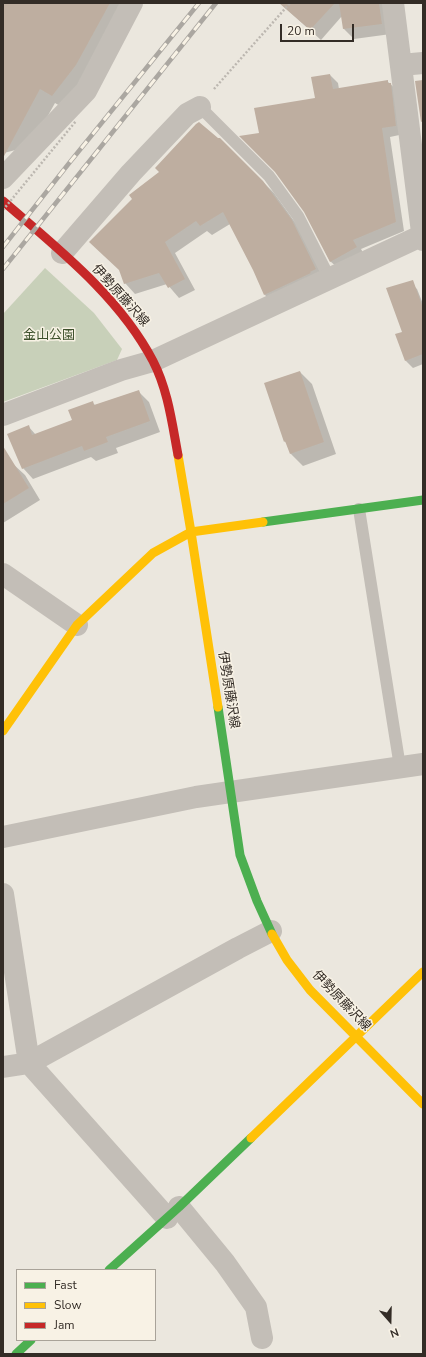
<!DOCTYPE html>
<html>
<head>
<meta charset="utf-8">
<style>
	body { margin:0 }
	#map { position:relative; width:426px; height:1357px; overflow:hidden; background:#ebe7de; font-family:"Nunito Sans",sans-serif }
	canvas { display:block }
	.frame { position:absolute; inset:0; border:4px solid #332c26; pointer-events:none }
	.legend { position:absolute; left:16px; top:1269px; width:140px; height:72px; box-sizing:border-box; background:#f8f2e5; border:1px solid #a9a399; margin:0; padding:5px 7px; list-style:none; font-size:12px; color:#332c26 }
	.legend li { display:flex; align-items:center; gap:8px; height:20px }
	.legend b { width:20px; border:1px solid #a9a399 }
	.north { position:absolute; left:370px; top:1301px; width:40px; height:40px; -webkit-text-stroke:3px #f8f2e5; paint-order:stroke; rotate:160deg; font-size:11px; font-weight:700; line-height:16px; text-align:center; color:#332c26 }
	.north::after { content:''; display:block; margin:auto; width:14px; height:18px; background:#332c26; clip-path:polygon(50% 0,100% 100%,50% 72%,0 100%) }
	.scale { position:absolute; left:280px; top:24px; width:74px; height:18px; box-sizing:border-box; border:2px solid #332c26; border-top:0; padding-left:5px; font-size:12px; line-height:14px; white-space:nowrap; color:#332c26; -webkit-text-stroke:3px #f8f2e5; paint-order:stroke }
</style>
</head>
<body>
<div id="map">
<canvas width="426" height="1357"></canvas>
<div class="frame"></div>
<ul class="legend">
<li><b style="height:5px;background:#4caf50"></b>Fast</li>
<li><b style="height:5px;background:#ffc107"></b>Slow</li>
<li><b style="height:5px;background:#c62828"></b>Jam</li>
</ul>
<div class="north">N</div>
<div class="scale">20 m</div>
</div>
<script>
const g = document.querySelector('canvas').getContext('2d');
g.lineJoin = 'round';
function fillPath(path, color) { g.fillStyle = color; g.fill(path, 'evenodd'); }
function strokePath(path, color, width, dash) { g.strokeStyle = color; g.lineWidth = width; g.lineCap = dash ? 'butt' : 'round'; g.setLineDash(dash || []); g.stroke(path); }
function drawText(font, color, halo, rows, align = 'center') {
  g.font = font + ' "Nunito Sans","Noto Sans JP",sans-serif'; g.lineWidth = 3; g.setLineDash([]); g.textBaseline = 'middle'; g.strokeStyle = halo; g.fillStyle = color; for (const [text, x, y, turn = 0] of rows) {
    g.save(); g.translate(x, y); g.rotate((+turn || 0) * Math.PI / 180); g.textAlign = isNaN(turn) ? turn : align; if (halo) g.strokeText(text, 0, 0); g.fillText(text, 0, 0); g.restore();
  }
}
fillPath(new Path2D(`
	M 45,268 L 94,313 L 122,349 L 117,360 L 3,402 L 3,314 Z`), '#c8d0b9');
fillPath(new Path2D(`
	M 3,3 L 132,3 L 67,110 L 55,103 L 31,146 L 4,153 Z
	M 280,3 L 397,3 L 391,34 L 354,39 L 344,29 L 342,16 L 321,40 Z
	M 330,75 L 338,83 L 339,89 L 387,81 L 399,92 L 404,134 L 390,137 L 404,231 L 361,249 L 365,256 L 339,269 L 330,261 L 305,211 L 260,134 L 316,99 Z
	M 217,139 L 220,139 L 274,193 L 302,232 L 326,279 L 275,305 L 265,295 L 254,270 L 230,224 L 212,235 L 207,231 L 175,253 L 195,290 L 179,298 L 167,284 L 135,294 L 125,283 Z
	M 410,282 L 417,289 L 423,304 L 423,364 L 413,368 L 406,361 L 403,333 Z
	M 300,372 L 312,384 L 336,454 L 303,466 L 291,454 L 288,444 L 284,441 Z
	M 138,391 L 149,402 L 160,432 L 116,448 L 118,453 L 96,461 L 91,457 L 33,479 L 23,468 L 28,426 L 36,435 L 73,420 L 93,403 L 96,406 Z
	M 12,463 L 25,475 L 40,500 L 3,523 L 3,469 Z`), '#0003');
fillPath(new Path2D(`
	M 3,3 L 110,3 L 76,65 L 52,96 L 40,89 L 3,158 Z
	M 279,3 L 335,3 L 310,30 Z
	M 339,3 L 379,3 L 382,24 L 343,29 Z
	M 330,74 L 333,89 L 388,80 L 388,83 L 391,83 L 396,126 L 382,128 L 396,222 L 353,240 L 357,247 L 330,262 L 304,212 L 275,172 L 239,136 L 259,133 L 254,108 L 315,98 L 311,77 Z
	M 423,80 L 423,121 L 421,122 L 415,81 Z
	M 199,122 L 218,138 L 220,138 L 263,181 L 292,220 L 316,269 L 310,272 L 311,273 L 264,295 L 253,270 L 223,212 L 200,226 L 196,221 L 165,242 L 185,279 L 168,288 L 159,273 L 124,284 L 119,270 L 89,242 L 132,199 L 129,195 L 159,172 L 155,168 L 196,124 Z
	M 413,280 L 423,308 L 423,354 L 405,361 L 395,334 L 402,332 L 386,288 Z
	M 300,371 L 324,442 L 290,454 L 285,441 L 284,442 L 264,383 Z
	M 139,390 L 150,421 L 106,437 L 108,442 L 84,451 L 82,446 L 22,469 L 7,434 L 29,425 L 32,435 L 72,420 L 68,410 L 93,401 L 94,405 Z
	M 3,446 L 29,488 L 3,504 Z`), '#beaea0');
strokePath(new Path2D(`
	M 214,89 L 290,3`), '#bcb7b0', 2.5, [2, 2]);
strokePath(new Path2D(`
	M 200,107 L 269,176 L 298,216 L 330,279
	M 359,509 L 400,767`), '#c3beb7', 12);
strokePath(new Path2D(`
	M 393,3 L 423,240
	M 401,65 L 423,63
	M 3,178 L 86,91 L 132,3
	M 62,253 L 131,173 L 187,114 L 200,107
	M 3,415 L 121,370 L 153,361 L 423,235
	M 3,574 L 77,625
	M 3,837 L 196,797 L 423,764
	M 3,894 L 29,1063 L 167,1218
	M 3,1067 L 29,1063 L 238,948 L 271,931
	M 179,1207 L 225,1263 L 256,1307 L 262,1338`), '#c3beb7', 22);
strokePath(new Path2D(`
	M 263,522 L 423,500
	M 218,707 L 240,855 L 257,901 L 272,934
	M 109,1270 L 179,1207 L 251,1138
	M 16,1354 L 31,1340`), '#4caf50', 9);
strokePath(new Path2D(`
	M 178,455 L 191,532 L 218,707
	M 3,731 L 77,625 L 153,553 L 191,532 L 263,522
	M 272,934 L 287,960 L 310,990 L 423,1104
	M 251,1138 L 423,972`), '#ffc107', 9);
strokePath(new Path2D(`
	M 3,201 C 57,248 119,296 153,361 C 168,390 172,423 178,455`), '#c62828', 9);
const rail = new Path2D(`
	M 3,247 L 70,162 L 199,3
	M 3,269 L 216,3`);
strokePath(rail, '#aba7a1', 4.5);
strokePath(rail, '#f8f2e5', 3, [9]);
strokePath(new Path2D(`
	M 3,210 L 76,121`), '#bcb7b0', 2.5, [2, 2]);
drawText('13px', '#332c26', '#f8f2e5', [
	["伊勢原藤沢線",120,296,48],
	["伊勢原藤沢線",228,690,81],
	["伊勢原藤沢線",341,1001,46]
]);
drawText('13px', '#3d502b', '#f8f2e5', [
	["金山公園",49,336]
]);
</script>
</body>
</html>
